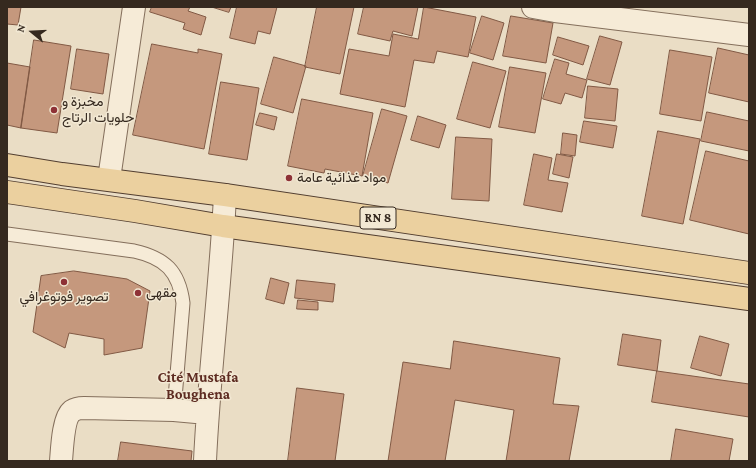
<!DOCTYPE html>
<html>
<head>
<meta charset="utf-8">
<style>
	body { margin:0 }
	#map { position:relative; width:756px; height:468px; overflow:hidden; background:#eaddc5; font-family:"Crimson Pro",serif }
	canvas { display:block }
	.frame { position:absolute; inset:0; border:8px solid #35291f; pointer-events:none }
	.north { position:absolute; left:12px; top:12px; width:40px; height:40px; -webkit-text-stroke:3px #f2e8d3; paint-order:stroke; rotate:288deg; font-size:11px; font-weight:700; line-height:16px; text-align:center; color:#35291f }
	.north::after { content:''; display:block; margin:auto; width:14px; height:18px; background:#35291f; clip-path:polygon(50% 0,100% 100%,50% 72%,0 100%) }
</style>
</head>
<body>
<div id="map">
<canvas width="756" height="468"></canvas>
<div class="frame"></div>
<div class="north">N</div>
</div>
<script>
const g = document.querySelector('canvas').getContext('2d');
g.lineJoin = 'round';
function fillPath(path, color) { g.fillStyle = color; g.fill(path, 'evenodd'); }
function strokePath(path, color, width, dash) { g.strokeStyle = color; g.lineWidth = width; g.lineCap = dash ? 'butt' : 'round'; g.setLineDash(dash || []); g.stroke(path); }
function drawText(font, color, halo, rows, align = 'center') {
  g.font = font + ' "Crimson Pro",Vazirmatn,serif'; g.lineWidth = 3; g.setLineDash([]); g.textBaseline = 'middle'; g.strokeStyle = halo; g.fillStyle = color; for (const [text, x, y, turn = 0] of rows) {
    g.save(); g.translate(x, y); g.rotate((+turn || 0) * Math.PI / 180); g.textAlign = isNaN(turn) ? turn : align; if (halo) g.strokeText(text, 0, 0); g.fillText(text, 0, 0); g.restore();
  }
}
const building = new Path2D(`
	M 7,7 L 21,7 L 18,25 L 7,24 Z
	M 152,7 L 190,7 L 188,11 L 206,17 L 201,35 L 183,29 L 185,23 L 150,12 Z
	M 212,7 L 231,7 L 229,12 Z
	M 237,7 L 277,7 L 270,34 L 258,31 L 255,44 L 230,38 Z
	M 317,7 L 354,7 L 340,74 L 305,67 Z
	M 364,7 L 418,7 L 412,36 L 393,31 L 390,41 L 358,34 Z
	M 424,7 L 476,17 L 468,57 L 437,51 L 434,63 L 414,60 L 405,107 L 340,94 L 349,49 L 389,56 L 393,34 L 418,39 Z
	M 482,16 L 504,23 L 493,60 L 470,53 Z
	M 511,16 L 553,23 L 546,63 L 503,56 Z
	M 600,36 L 622,42 L 610,85 L 587,79 Z
	M 558,37 L 589,46 L 583,65 L 553,55 Z
	M 34,40 L 71,46 L 57,133 L 21,128 Z
	M 152,44 L 198,53 L 198,49 L 222,54 L 204,149 L 133,135 Z
	M 718,48 L 749,55 L 749,102 L 709,93 Z
	M 77,49 L 109,54 L 103,94 L 71,89 Z
	M 670,50 L 712,57 L 701,121 L 660,114 Z
	M 274,57 L 306,66 L 293,113 L 261,104 Z
	M 555,59 L 569,63 L 566,74 L 587,80 L 582,98 L 565,93 L 561,104 L 543,99 Z
	M 473,62 L 506,71 L 490,128 L 457,119 Z
	M 7,63 L 30,67 L 21,128 L 7,125 Z
	M 510,67 L 546,73 L 535,133 L 499,127 Z
	M 221,82 L 259,88 L 247,160 L 209,154 Z
	M 588,86 L 618,89 L 615,121 L 585,118 Z
	M 302,99 L 373,113 L 362,176 L 325,169 L 324,173 L 288,166 Z
	M 382,109 L 407,116 L 388,183 L 363,176 Z
	M 707,112 L 749,121 L 749,151 L 701,141 Z
	M 260,113 L 277,117 L 274,130 L 256,125 Z
	M 418,116 L 446,125 L 439,148 L 411,140 Z
	M 584,121 L 617,126 L 613,148 L 580,142 Z
	M 658,131 L 700,139 L 683,224 L 642,216 Z
	M 563,133 L 577,135 L 575,156 L 561,154 Z
	M 456,137 L 492,139 L 489,201 L 452,199 Z
	M 706,151 L 749,161 L 749,234 L 690,220 Z
	M 534,154 L 552,158 L 548,180 L 568,183 L 562,212 L 524,205 Z
	M 557,154 L 573,157 L 569,178 L 553,174 Z
	M 74,271 L 127,279 L 150,291 L 142,348 L 104,355 L 104,339 L 69,333 L 65,348 L 33,332 L 41,276 Z
	M 271,278 L 289,283 L 284,304 L 266,299 Z
	M 297,280 L 335,284 L 333,302 L 295,298 Z
	M 298,300 L 318,302 L 318,310 L 297,309 Z
	M 623,334 L 661,340 L 657,371 L 618,365 Z
	M 700,336 L 729,344 L 721,376 L 691,368 Z
	M 454,341 L 560,358 L 553,404 L 579,406 L 569,461 L 506,461 L 514,410 L 455,400 L 445,461 L 388,461 L 403,362 L 450,369 Z
	M 657,371 L 749,384 L 749,417 L 652,402 Z
	M 297,388 L 344,394 L 335,461 L 288,461 Z
	M 676,429 L 733,439 L 729,461 L 671,461 Z
	M 121,442 L 192,451 L 191,461 L 118,461 Z`);
fillPath(building, '#c5987d');
strokePath(building, '#815944', 1);
const service = new Path2D(`
	M 7,234 L 134,251 C 165,258 179,271 183,303 L 174,410`);
const minor = new Path2D(`
	M 533,7 L 555,11 L 749,35
	M 109,179 L 134,7
	M 61,461 C 62,450 63,418 72,411 C 75,409 79,408 84,408 L 174,410 L 207,413
	M 205,461 C 209,372 221,284 225,195`);
const primary = new Path2D(`
	M 7,165 L 62,174 L 225,195 L 749,273
	M 7,192 L 135,211 L 223,226 L 749,299`);
strokePath(service, '#846f5c', 15);
strokePath(minor, '#846f5c', 24);
strokePath(primary, '#523e30', 24);
strokePath(service, '#f6ebd7', 13);
strokePath(minor, '#f6ebd7', 22);
strokePath(primary, '#ebd09f', 22);
for (const [x, y, r, color] of [
	[54,110,4,"#8e3136"],
	[289,178,4,"#8e3136"],
	[64,282,4,"#8e3136"],
	[138,293,4,"#8e3136"]
]) { const dot = new Path2D(); dot.arc(x, y, r, 0, 2 * Math.PI); g.fillStyle = color; g.fill(dot); strokePath(dot, '#f2e8d3', 1.5); }
for (const [x, y, w] of [
	[378,218,36]
]) { const box = new Path2D(); box.roundRect(x - w / 2, y - 11, w, 22, 3); g.fillStyle = '#f2e8d3'; g.fill(box); strokePath(box, '#35291f', 1); }
drawText('bold 13px', '#35291f', null, [
	["RN 8",378,218]
]);
drawText('14px', '#35291f', '#f2e8d3', [
	["مخبزة و",62,102],
	["حلويات الرتاج",62,118],
	["مواد غذائية عامة",297,178],
	["مقهى",146,293],
	["تصوير فوتوغرافي",64,297,"center"]
], 'left');
drawText('bold 15px', '#5e2c22', '#f2e8d3', [
	["Cité Mustafa",198,377],
	["Boughena",198,394]
]);
</script>
</body>
</html>
